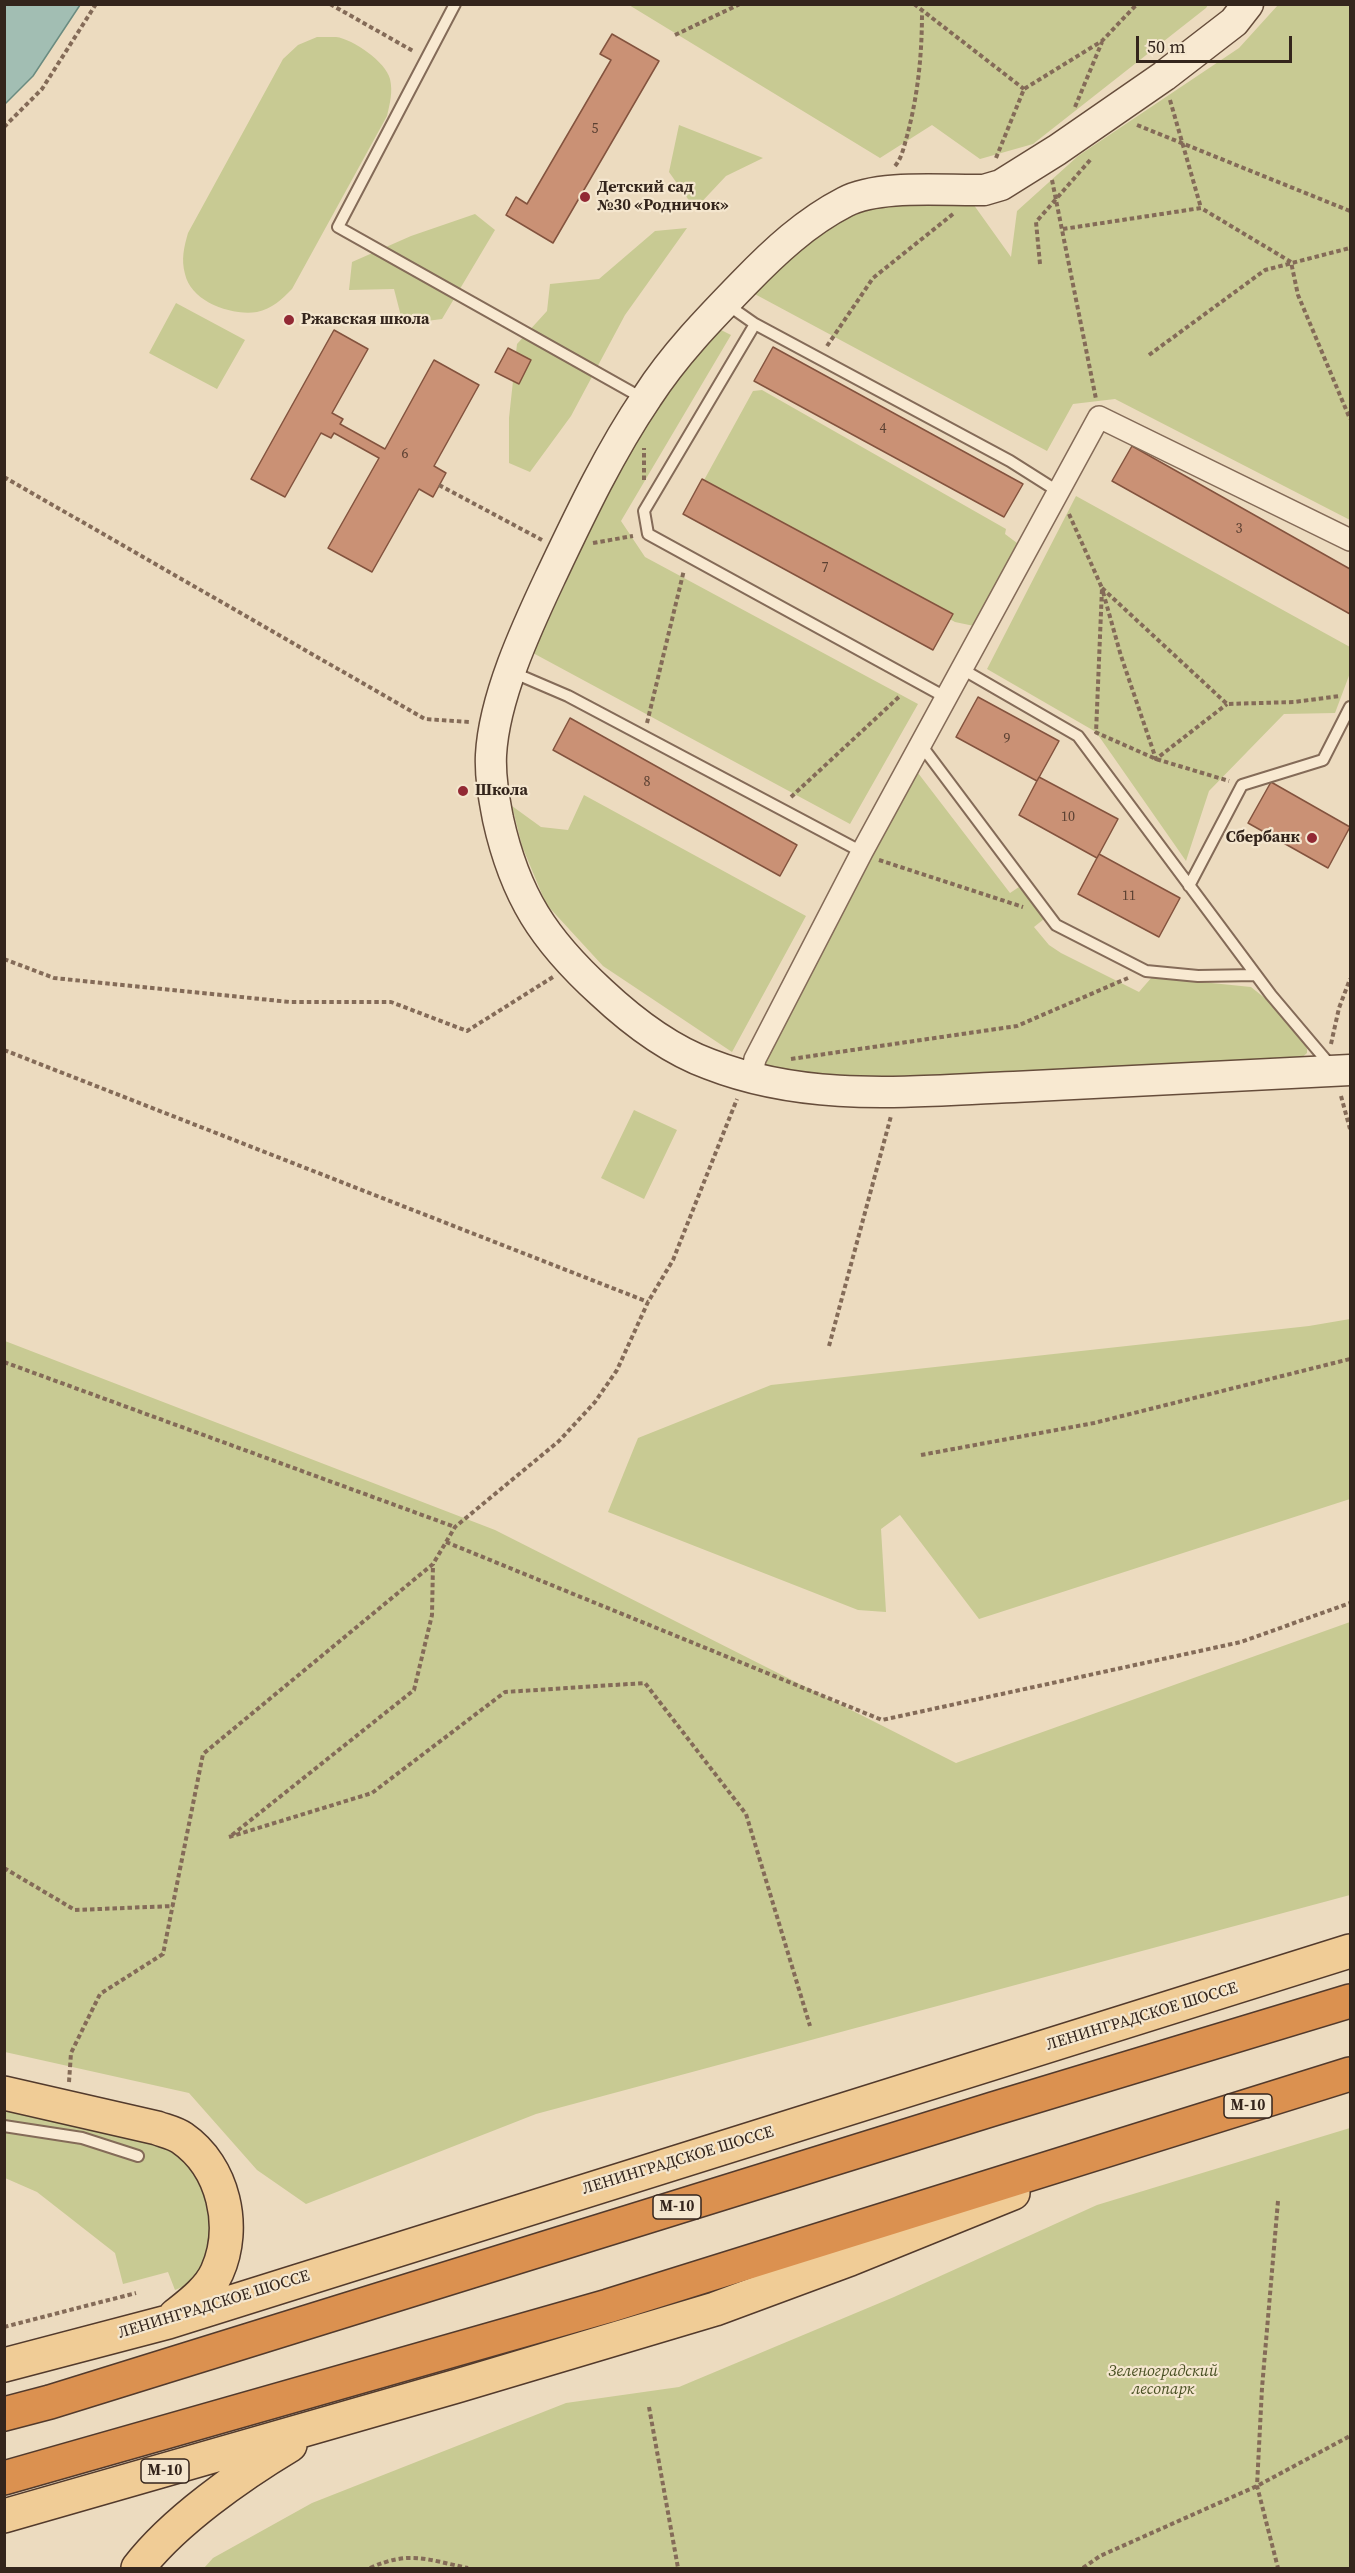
<!DOCTYPE html>
<html>
<head>
<meta charset="utf-8">
<style>
	body { margin:0 }
	#map { position:relative; width:1355px; height:2573px; overflow:hidden; background:#ecdbbf; font-family:"Source Serif 4",serif }
	canvas { display:block }
	.frame { position:absolute; inset:0; border:6px solid #34251c; pointer-events:none }
	.scale { position:absolute; left:1136px; top:36px; width:156px; height:27px; box-sizing:border-box; border:3px solid #34251c; border-top:0; padding-left:8px; font-size:18px; line-height:21px; white-space:nowrap; color:#34251c; -webkit-text-stroke:4px #f4e6ce; paint-order:stroke }
</style>
</head>
<body>
<div id="map">
<canvas width="1355" height="2573"></canvas>
<div class="frame"></div>
<div class="scale">50 m</div>
</div>
<script>
const g = document.querySelector('canvas').getContext('2d');
g.lineJoin = 'round';
function fillPath(path, color) { g.fillStyle = color; g.fill(path, 'evenodd'); }
function strokePath(path, color, width, dash) { g.strokeStyle = color; g.lineWidth = width; g.lineCap = dash ? 'butt' : 'round'; g.setLineDash(dash || []); g.stroke(path); }
function drawText(font, color, halo, rows, align = 'center') {
  g.font = font + ' "Source Serif 4",serif'; g.lineWidth = 4.5; g.setLineDash([]); g.textBaseline = 'middle'; g.strokeStyle = halo; g.fillStyle = color; for (const [text, x, y, turn = 0] of rows) {
    g.save(); g.translate(x, y); g.rotate((+turn || 0) * Math.PI / 180); g.textAlign = isNaN(turn) ? turn : align; if (halo) g.strokeText(text, 0, 0); g.fillText(text, 0, 0); g.restore();
  }
}
fillPath(new Path2D(`
	M 629,5 L 1208,5 L 1206,8 L 1033,144 L 980,159 L 932,125 L 880,158 Z
	M 1278,5 L 1350,5 L 1350,520 L 1115,399 L 1073,404 L 1047,451 L 751,292 L 833,220 L 884,202 L 935,205 L 971,201 L 1011,257 L 1017,211 L 1078,156 L 1239,48 Z
	M 317,37 C 323,37 330,37 336,37 C 353,39 386,62 390,79 C 393,92 390,103 387,116 L 292,289 C 282,299 272,309 257,312 C 232,316 191,302 185,274 C 181,259 184,247 188,233 L 283,59 L 298,45 Z
	M 679,125 L 763,158 L 726,176 L 695,209 L 669,172 Z
	M 475,214 L 495,230 L 442,319 L 403,324 L 394,289 L 349,290 L 352,262 L 411,236 Z
	M 687,228 L 625,315 L 571,416 L 530,472 L 509,463 L 509,418 L 517,344 L 547,311 L 550,284 L 599,279 L 655,231 Z
	M 176,303 L 245,340 L 217,389 L 149,353 Z
	M 715,327 L 731,335 L 621,521 L 645,557 L 918,704 L 850,824 L 533,653 L 633,438 Z
	M 762,390 L 1006,529 L 1005,534 L 1017,543 L 974,626 L 955,622 L 703,482 L 753,391 Z
	M 1076,496 L 1350,647 L 1350,673 L 1335,713 L 1284,714 L 1209,791 L 1186,861 L 1096,732 L 987,669 Z
	M 918,773 L 1010,893 L 1019,887 L 1044,919 L 1034,927 L 1049,945 L 1061,953 L 1139,992 L 1152,977 L 1251,987 L 1266,999 L 1305,1045 L 1307,1049 L 1307,1053 L 1300,1059 L 850,1080 L 766,1068 L 764,1064 L 772,1031 Z
	M 584,795 L 806,916 L 732,1052 L 603,966 L 546,904 L 522,846 L 512,806 L 541,827 L 568,830 Z
	M 634,1110 L 677,1130 L 644,1199 L 601,1178 Z
	M 1350,1319 L 1350,1499 L 979,1619 L 900,1515 L 881,1529 L 886,1612 L 858,1610 L 608,1512 L 638,1438 L 771,1385 L 1309,1326 Z
	M 5,1341 L 495,1530 L 956,1763 L 1350,1622 L 1350,1895 L 536,2114 L 306,2204 L 257,2170 L 189,2093 L 5,2052 Z
	M 4,2109 L 152,2138 L 191,2166 L 208,2193 L 215,2216 L 211,2255 L 192,2283 L 175,2290 L 168,2272 L 123,2284 L 115,2253 L 37,2192 L 5,2178 Z
	M 1350,2128 L 1350,2568 L 204,2568 L 213,2558 L 312,2503 L 566,2403 L 679,2387 L 894,2297 L 1097,2205 Z`), '#c8ca93');
const water = new Path2D(`
	M 5,4 L 80,5 L 33,76 L 5,104 Z`);
fillPath(water, '#a2beb3');
strokePath(water, '#6a8b80', 1.5);
const building = new Path2D(`
	M 612,34 L 659,61 L 553,243 L 506,215 L 516,197 L 527,204 L 611,60 L 600,54 Z
	M 334,330 L 368,349 L 332,413 L 343,419 L 340,424 L 385,449 L 434,360 L 479,385 L 434,466 L 446,473 L 433,497 L 419,489 L 372,572 L 328,548 L 379,458 L 334,433 L 331,438 L 321,433 L 285,497 L 251,479 Z
	M 773,347 L 1023,484 L 1004,517 L 754,381 Z
	M 508,348 L 531,360 L 519,384 L 495,372 Z
	M 1132,446 L 1350,569 L 1350,614 L 1112,481 Z
	M 702,479 L 953,614 L 933,650 L 683,514 Z
	M 978,697 L 1059,741 L 1037,781 L 956,737 Z
	M 570,718 L 797,845 L 780,876 L 553,750 Z
	M 1039,777 L 1118,819 L 1097,858 L 1019,815 Z
	M 1271,782 L 1350,827 L 1328,868 L 1248,823 Z
	M 1099,854 L 1180,898 L 1159,937 L 1078,894 Z`);
fillPath(building, '#ca9175');
strokePath(building, '#83533e', 1.5);
const lane = new Path2D(`
	M 455,4 L 338,227 L 644,399
	M 725,303 L 755,324 L 644,511 L 648,534 L 947,698
	M 755,324 L 1010,461 L 1059,492
	M 962,669 L 1078,736 L 1271,995 L 1331,1066
	M 512,672 L 568,696 L 862,852
	M 921,745 L 1056,925 L 1146,971 L 1198,976 L 1256,975
	M 1189,886 L 1242,785 L 1323,760 L 1350,707
	M 4,2126 L 82,2138 L 138,2156`);
const street = new Path2D(`
	M 751,1078 L 755,1059 L 862,852 L 1099,417 L 1350,540`);
const secondary = new Path2D(`
	M 1248,4 L 1234,22 L 1164,76 L 1057,150 L 1001,185 L 984,190 C 945,191 879,184 845,202 C 806,222 774,252 744,283 C 709,319 674,355 647,397 C 609,453 579,517 550,578 C 526,629 494,698 491,755 C 490,777 494,798 498,819 C 515,896 544,940 601,992 C 633,1022 668,1049 709,1064 C 809,1103 910,1091 1014,1087 C 1126,1082 1238,1076 1350,1070`);
const primary = new Path2D(`
	M 4,2093 L 157,2128 C 165,2131 175,2133 182,2138 C 224,2167 237,2227 217,2272 C 209,2290 190,2304 175,2316
	M 4,2365 L 168,2322 L 1350,1951
	M 4,2516 L 457,2386 L 715,2309 L 850,2259 L 1013,2193
	M 138,2568 C 173,2522 240,2475 290,2445`);
const highway = new Path2D(`
	M 4,2414 L 50,2402 L 993,2109 L 1350,2001
	M 4,2478 L 608,2306 L 1350,2074`);
strokePath(lane, '#846b58', 14);
strokePath(street, '#846b58', 24);
strokePath(secondary, '#664d3b', 33);
strokePath(primary, '#523a2c', 36);
strokePath(highway, '#523a2c', 36);
strokePath(new Path2D(`
	M 330,4 L 413,51
	M 914,4 L 1024,89
	M 675,35 L 740,4
	M 1170,100 L 1201,208
	M 1075,107 L 1102,42
	M 1137,125 L 1350,211
	M 4,127 L 42,89 L 96,4
	M 996,158 L 1024,89 L 1102,41 L 1137,4
	M 895,166 C 902,158 904,146 907,136 C 918,95 922,55 922,12
	M 1052,180 L 1096,399
	M 1063,229 L 1201,208 L 1291,262 L 1298,295 L 1350,419
	M 1040,264 L 1036,222 L 1091,159
	M 827,346 L 873,278 L 953,214
	M 1149,355 L 1265,270 L 1350,248
	M 4,477 L 425,719 L 470,722
	M 644,480 L 644,448
	M 439,485 L 542,540
	M 1069,514 L 1102,588 L 1096,733
	M 593,543 L 633,536
	M 1102,588 L 1227,704 L 1294,702 L 1340,696
	M 1103,592 L 1121,656 L 1156,759 L 1227,704
	M 647,723 L 684,570
	M 1095,732 L 1156,759 L 1229,781
	M 791,797 L 901,695
	M 879,860 L 1023,907
	M 4,959 L 54,978 L 290,1002 L 391,1002 L 467,1031 L 553,977
	M 1331,1044 L 1339,1008 L 1350,979
	M 4,1050 L 648,1302
	M 791,1059 L 1017,1026 L 1128,978
	M 1341,1096 L 1350,1129
	M 829,1346 L 891,1116
	M 4,1362 L 455,1527
	M 921,1455 L 1094,1423 L 1350,1359
	M 446,1542 L 882,1720 L 1241,1642 L 1350,1603
	M 232,1835 L 414,1690 L 432,1615 L 433,1564
	M 229,1837 L 372,1793 L 505,1692 L 645,1683 L 746,1814 L 810,2026
	M 4,1868 L 75,1910 L 173,1906
	M 69,2082 L 71,2053 L 100,1994 L 163,1954 L 203,1754 L 433,1564 L 455,1527 L 559,1441 L 595,1402 L 617,1370 L 648,1302 L 673,1260 L 737,1099
	M 1278,2201 L 1262,2388 L 1257,2486 L 1278,2568
	M 4,2327 L 136,2293
	M 649,2407 L 678,2568
	M 370,2568 C 410,2550 428,2560 468,2568
	M 1083,2568 L 1100,2556 L 1257,2486 L 1350,2436`), '#846b58', 4, [4.5, 3]);
strokePath(lane, '#f8e9d1', 10);
strokePath(street, '#f8e9d1', 21);
strokePath(secondary, '#f8e9d1', 30);
strokePath(primary, '#f0cc96', 33);
strokePath(highway, '#db9150', 33);
for (const [x, y, r, color] of [
	[585,197,6,"#922934"],
	[289,320,6,"#922934"],
	[463,791,6,"#922934"],
	[1312,838,6,"#922934"]
]) { const dot = new Path2D(); dot.arc(x, y, r, 0, 2 * Math.PI); g.fillStyle = color; g.fill(dot); strokePath(dot, '#f4e6ce', 2); }
drawText('14px', '#5a4032', null, [
	["5",595,129],
	["4",883,429],
	["6",405,454],
	["3",1239,529],
	["7",825,568],
	["9",1007,739],
	["8",647,782],
	["10",1068,817],
	["11",1129,896]
]);
for (const [x, y, w] of [
	[1248,2106,48],
	[677,2207,48],
	[165,2471,48]
]) { const box = new Path2D(); box.roundRect(x - w / 2, y - 12, w, 24, 4.5); g.fillStyle = '#f4e6ce'; g.fill(box); strokePath(box, '#34251c', 1.5); }
drawText('bold 15px', '#34251c', null, [
	["М-10",1248,2106],
	["М-10",677,2207],
	["М-10",165,2471]
]);
drawText('bold 16px', '#34251c', '#f4e6ce', [
	["Детский сад",597,188],
	["№30 «Родничок»",597,206],
	["Ржавская школа",301,320],
	["Школа",475,791],
	["Сбербанк",1300,838,"right"]
], 'left');
drawText('16px', '#34251c', '#f4e6ce', [
	["ЛЕНИНГРАДСКОЕ ШОССЕ",1142,2017,-17],
	["ЛЕНИНГРАДСКОЕ ШОССЕ",678,2161,-17],
	["ЛЕНИНГРАДСКОЕ ШОССЕ",214,2305,-17]
]);
drawText('italic 16px', '#495023', '#f4e6ce', [
	["Зеленоградский",1163,2372],
	["лесопарк",1163,2390]
]);
</script>
</body>
</html>
